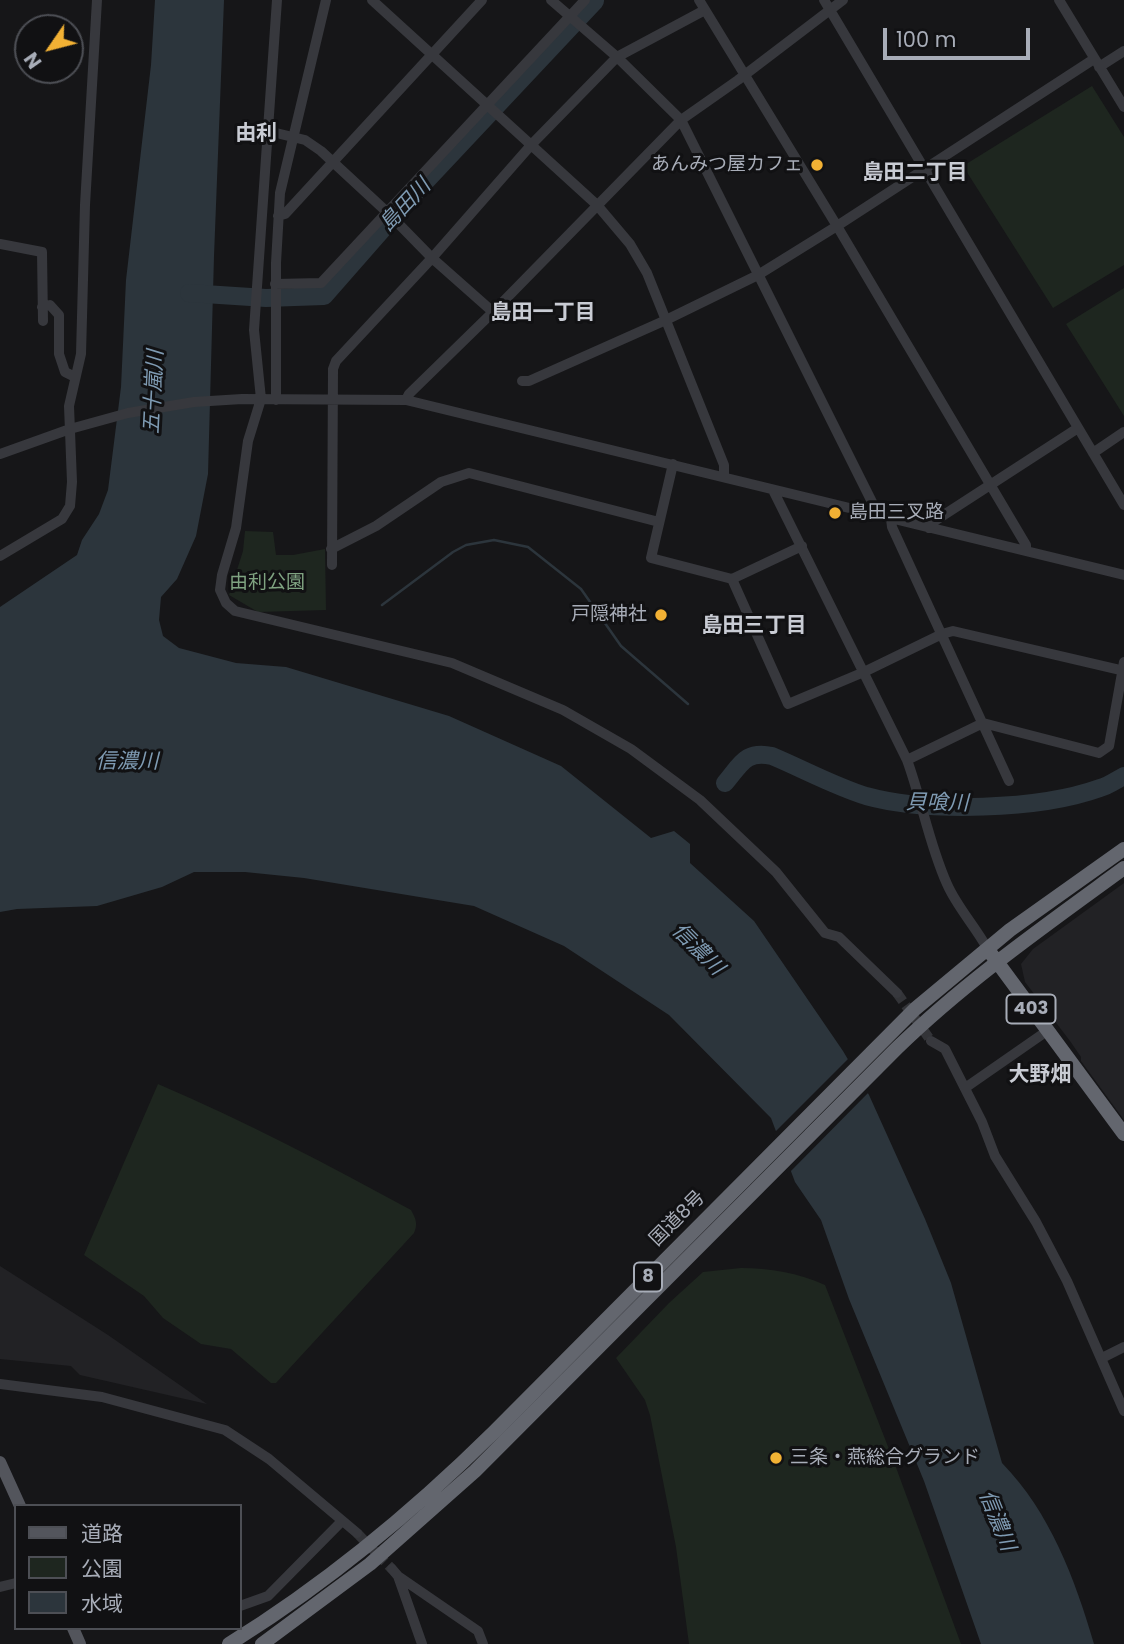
<!DOCTYPE html>
<html>
<head>
<meta charset="utf-8">
<style>
	body { margin:0 }
	#map { position:relative; width:1124px; height:1644px; overflow:hidden; background:#161618; font-family:Poppins,"Noto Sans JP",sans-serif }
	canvas { display:block }
	.legend { position:absolute; left:14px; top:1504px; width:228px; height:126px; box-sizing:border-box; background:#111113; border:2px solid #4d4f55; margin:0; padding:9px 12px; list-style:none; font-size:21px; color:#a8adb8 }
	.legend li { display:flex; align-items:center; gap:14px; height:35px }
	.legend b { width:35px; border:2px solid #4d4f55 }
	.north { position:absolute; left:14px; top:14px; width:70px; height:70px; box-sizing:border-box; background:#111113; border:2px solid #4d4f55; border-radius:50%; rotate:235deg; font-size:19px; font-weight:700; line-height:28px; text-align:center; color:#a8adb8 }
	.north::after { content:''; display:block; margin:auto; width:24px; height:32px; background:#f2b134; clip-path:polygon(50% 0,100% 100%,50% 72%,0 100%) }
	.scale { position:absolute; left:883px; top:28px; width:147px; height:32px; box-sizing:border-box; border:4px solid #a8adb8; border-top:0; padding-left:9px; font-size:21px; line-height:24px; white-space:nowrap; color:#a8adb8; -webkit-text-stroke:5px #111113; paint-order:stroke }
</style>
</head>
<body>
<div id="map">
<canvas width="1124" height="1644"></canvas>
<ul class="legend">
<li><b style="height:9px;background:#53555c"></b>道路</li>
<li><b style="height:19px;background:#1e261f"></b>公園</li>
<li><b style="height:19px;background:#2c353c"></b>水域</li>
</ul>
<div class="north">N</div>
<div class="scale">100 m</div>
</div>
<script>
const g = document.querySelector('canvas').getContext('2d');
g.lineJoin = 'round';
function fillPath(path, color) { g.fillStyle = color; g.fill(path, 'evenodd'); }
function strokePath(path, color, width, dash) { g.strokeStyle = color; g.lineWidth = width; g.lineCap = dash ? 'butt' : 'round'; g.setLineDash(dash || []); g.stroke(path); }
function drawText(font, color, halo, rows, align = 'center') {
  g.font = font + ' Poppins,"Noto Sans JP",sans-serif'; g.lineWidth = 6; g.setLineDash([]); g.textBaseline = 'middle'; g.strokeStyle = halo; g.fillStyle = color; for (const [text, x, y, turn = 0] of rows) {
    g.save(); g.translate(x, y); g.rotate((+turn || 0) * Math.PI / 180); g.textAlign = isNaN(turn) ? turn : align; if (halo) g.strokeText(text, 0, 0); g.fillText(text, 0, 0); g.restore();
  }
}
fillPath(new Path2D(`
	M 1124,883 L 1124,1120 L 1081,1061 L 1081,1057 L 1070,1041 L 1025,982 L 1021,964 L 1033,949 Z
	M 0,1266 L 108,1335 L 207,1404 L 80,1375 L 71,1366 L 0,1359 Z`), '#222225');
fillPath(new Path2D(`
	M 1092,86 L 1124,137 L 1124,265 L 1053,308 L 963,166 Z
	M 1124,288 L 1124,416 L 1066,324 Z
	M 245,531 L 273,532 L 276,555 L 293,555 L 325,549 L 326,610 L 258,612 L 229,595 L 243,551 Z
	M 158,1084 C 245,1121 328,1165 411,1210 C 416,1219 418,1224 414,1233 L 276,1383 L 271,1383 L 231,1349 L 201,1344 L 163,1318 L 144,1296 L 84,1255 Z
	M 741,1268 C 770,1268 798,1273 825,1285 L 894,1462 L 961,1644 L 689,1644 L 676,1547 L 650,1415 L 645,1400 L 616,1358 L 669,1303 L 703,1272 Z`), '#1e261f');
fillPath(new Path2D(`
	M 155,0 L 224,0 L 214,256 L 208,474 L 196,536 L 177,579 L 161,597 L 159,620 L 163,636 L 179,648 L 236,663 L 286,667 L 449,716 L 561,766 L 651,838 L 674,831 L 690,844 L 690,863 L 754,921 L 843,1051 L 869,1095 L 925,1219 L 951,1283 L 1002,1463 C 1050,1512 1075,1579 1094,1644 L 981,1644 L 924,1481 L 849,1299 L 821,1220 L 795,1182 L 771,1118 L 669,1015 L 564,946 L 474,906 L 304,878 L 245,872 L 194,872 L 162,887 L 97,906 L 17,909 L 0,912 L 0,607 L 77,555 L 82,540 L 99,514 L 108,490 L 121,387 L 126,280 L 151,65 Z`), '#2c353c');
fillPath(new Path2D(`
	M 850,1057 L 870,1091 L 788,1174 L 773,1134 Z`), '#161618');
strokePath(new Path2D(`
	M 595,1 L 596,0
	M 382,605 L 453,552 L 466,545 L 494,540 L 528,547 L 581,589 L 621,646 L 688,704`), '#2c353c', 2.5);
strokePath(new Path2D(`
	M 189,293 L 266,298 L 324,296 L 409,199 L 595,1
	M 725,783 C 741,764 746,750 772,756 C 803,769 834,786 866,796 C 928,813 1039,810 1100,788 C 1108,786 1116,780 1124,776`), '#2c353c', 18);
strokePath(new Path2D(`
	M 897,993 L 931,1041
	M 357,1533 L 392,1569`), '#333438', 10, [10, 5]);
strokePath(new Path2D(`
	M 277,0 L 254,330 L 261,399 L 248,441 L 236,528 L 222,575 L 220,590 L 226,603 L 235,611 L 452,663 L 563,710 L 631,749 L 700,800 L 776,872 L 825,933 L 839,937 L 897,993
	M 372,0 L 597,205 L 630,244 L 647,273 L 724,465 L 724,477
	M 551,0 L 617,57 L 681,120 L 874,506 L 874,514
	M 699,0 L 837,226 L 1026,545 L 1026,551
	M 824,0 L 1124,505
	M 1059,0 L 1124,107
	M 1099,67 L 1124,51
	M 268,131 L 305,140 L 321,151 L 388,213 L 432,258 L 493,312
	M 278,216 L 285,214 L 482,0
	M 0,244 L 42,252 L 43,321
	M 275,284 L 321,283 L 585,0
	M 42,307 L 50,305 L 59,315 L 59,354 L 65,372 L 75,377
	M 522,381 L 529,381 L 666,320 L 758,275 L 837,226 L 1094,59
	M 276,400 L 276,263 L 280,193 L 326,0
	M 406,400 L 409,394 L 493,312 L 681,120 L 738,80 L 843,0
	M 1093,453 L 1124,432
	M 0,454 L 70,429 L 128,413 L 194,402 L 242,399 L 406,400 L 1124,575
	M 673,464 L 651,558 L 732,579 L 802,546
	M 773,490 L 907,760 C 922,801 929,844 947,884 C 957,907 975,926 987,948
	M 891,519 L 892,527 L 1009,781
	M 929,528 L 933,522 L 1078,428
	M 331,549 L 376,526 L 441,482 L 469,473 L 659,522
	M 0,556 L 62,519 L 70,506 L 72,482 L 69,406 L 81,354 L 85,205 L 97,0
	M 332,565 L 333,369 L 336,361 L 432,258 L 532,144 L 617,57 L 703,11
	M 732,579 L 788,704 L 864,672 L 942,634 L 953,631 L 1124,671
	M 907,760 L 983,723 L 1099,753 L 1109,746 L 1124,662
	M 931,1041 L 945,1049 L 982,1122 L 995,1156 L 1036,1222 L 1067,1281 L 1124,1411
	M 965,1088 L 1047,1031
	M 1102,1358 L 1124,1347
	M 0,1384 L 102,1397 L 225,1430 L 269,1459 L 357,1533
	M 392,1569 L 398,1576 L 478,1631 L 483,1644
	M 398,1576 L 422,1644
	M 0,1587 L 16,1583
	M 240,1606 L 268,1596 L 342,1521`), '#37383d', 10);
strokePath(new Path2D(`
	M 0,1462 L 20,1506
	M 73,1628 L 80,1644`), '#53555c', 12);
strokePath(new Path2D(`
	M 992,955 L 1124,1134
	M 229,1644 C 326,1584 413,1512 494,1432 L 915,1009 L 1010,930 L 1124,849
	M 262,1644 L 370,1564 L 475,1471 L 897,1048 C 966,981 1046,925 1124,868`), '#63666e', 14);
for (const [x, y, r, color] of [
	[817,165,7,"#f2b134"],
	[835,513,7,"#f2b134"],
	[661,615,7,"#f2b134"],
	[776,1458,7,"#f2b134"]
]) { const dot = new Path2D(); dot.arc(x, y, r, 0, 2 * Math.PI); g.fillStyle = color; g.fill(dot); strokePath(dot, '#111113', 2.5); }
for (const [x, y, w] of [
	[1031,1009,49],
	[648,1277,28]
]) { const box = new Path2D(); box.roundRect(x - w / 2, y - 14.5, w, 29, 5); g.fillStyle = '#111113'; g.fill(box); strokePath(box, '#a8adb8', 2); }
drawText('bold 18px', '#a8adb8', null, [
	["403",1031,1009],
	["8",648,1277]
]);
drawText('19px', '#a8adb8', '#111113', [
	["あんみつ屋カフェ",803,165],
	["島田三叉路",849,513,"left"],
	["戸隠神社",647,615],
	["三条・燕総合グランド",790,1458,"left"]
], 'right');
drawText('19px', '#7fa381', '#111113', [
	["由利公園",267,583]
]);
drawText('19px', '#a8adb8', '#111113', [
	["国道8号",678,1219,-45]
]);
drawText('bold 21px', '#c9ccd4', '#111113', [
	["由利",256,135],
	["島田二丁目",915,174],
	["島田一丁目",543,314],
	["島田三丁目",754,627],
	["大野畑",1040,1076]
]);
drawText('italic 21px', '#7f9bb3', '#111113', [
	["島田川",406,206,-47],
	["五十嵐川",155,392,-87],
	["信濃川",127,763],
	["貝喰川",937,804,1],
	["信濃川",697,950,45],
	["信濃川",996,1521,68]
]);
</script>
</body>
</html>
